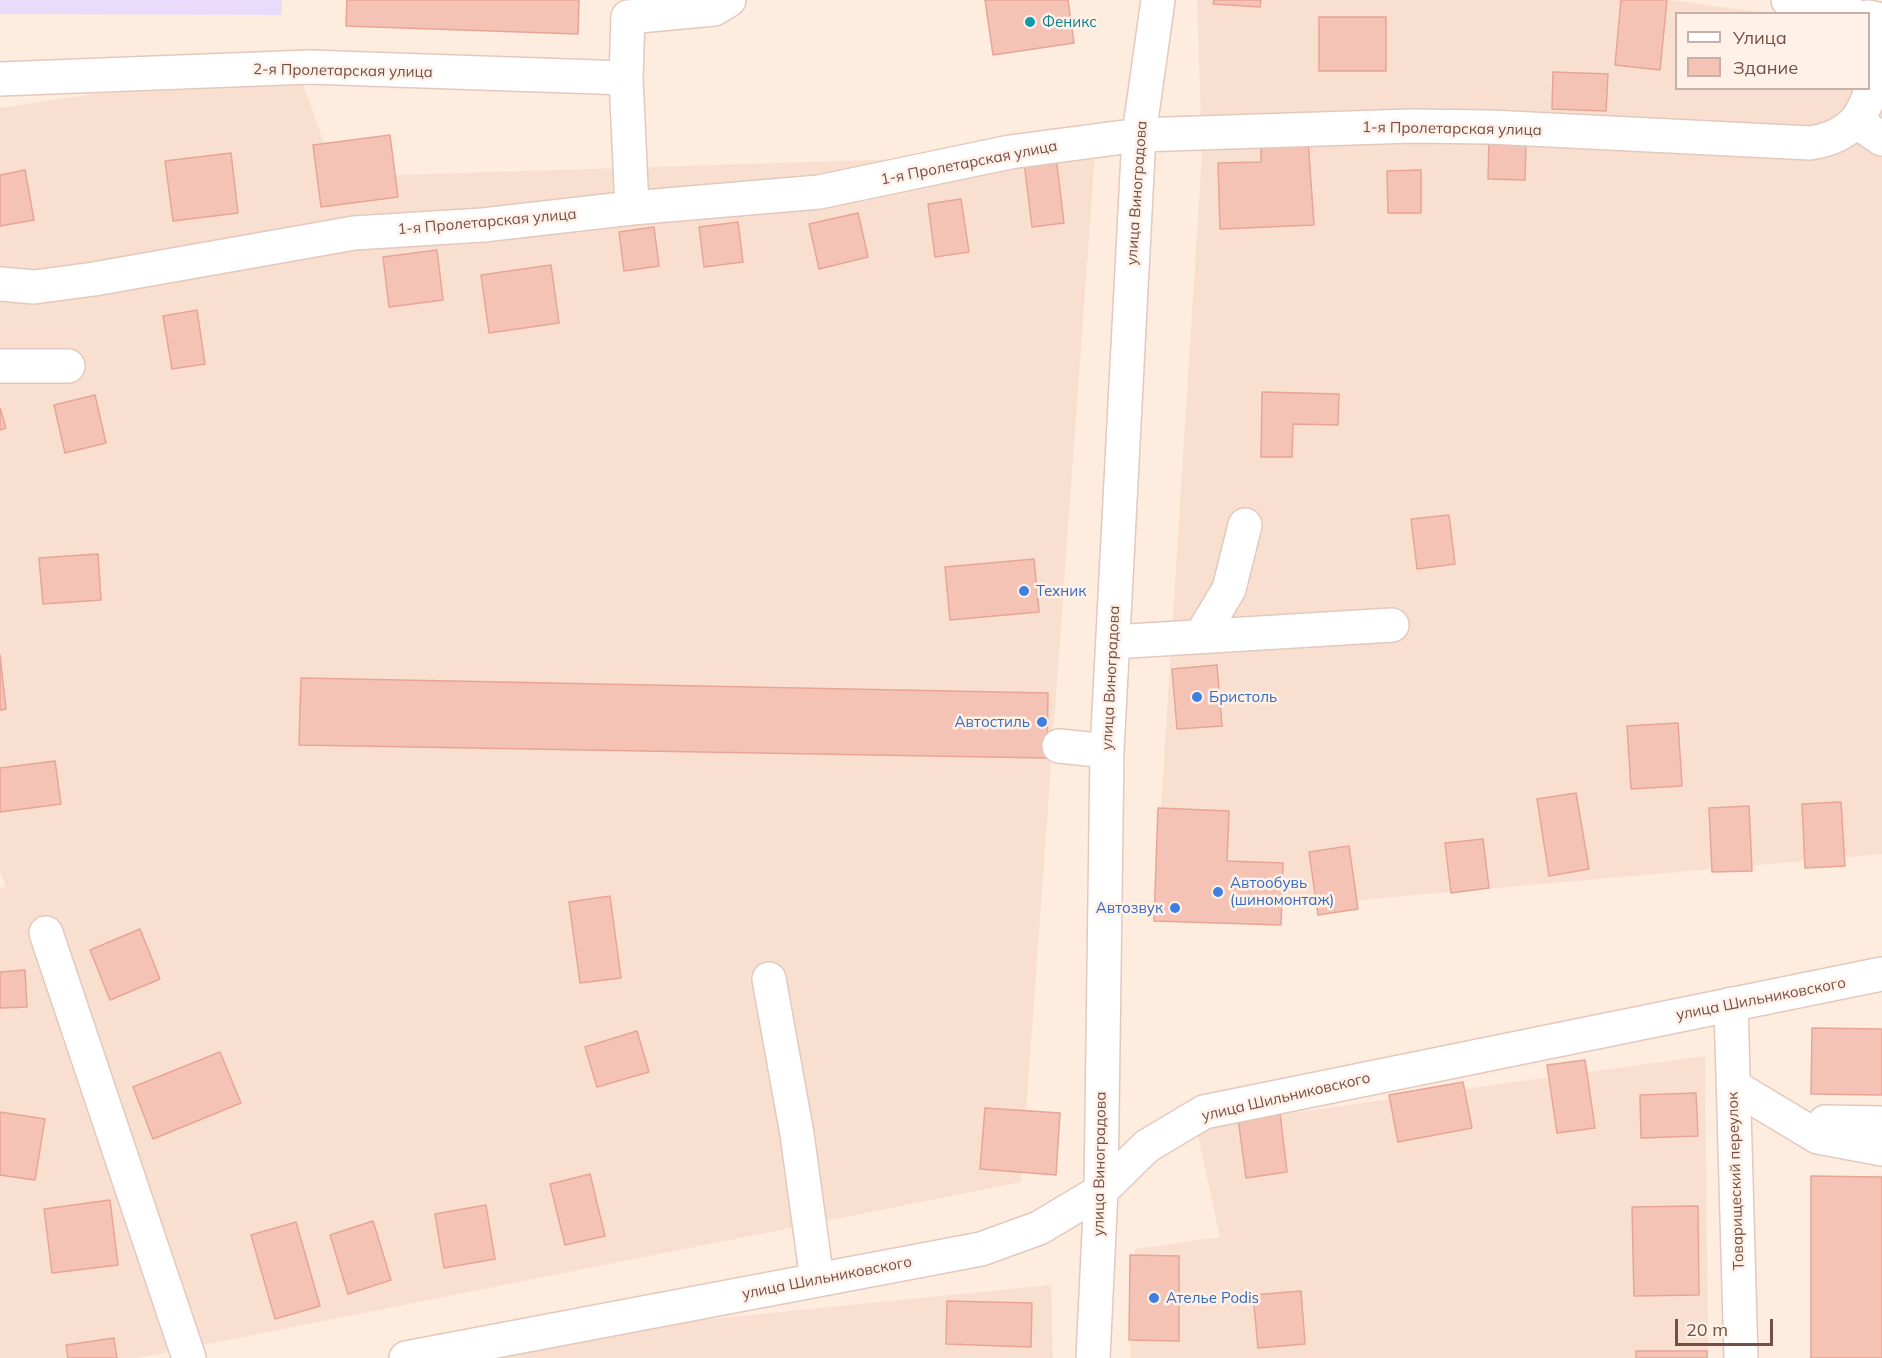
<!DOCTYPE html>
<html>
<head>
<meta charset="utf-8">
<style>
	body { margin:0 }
	#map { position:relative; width:1882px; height:1358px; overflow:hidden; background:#feecdf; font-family:Mulish,sans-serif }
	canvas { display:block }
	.legend { position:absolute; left:1675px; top:12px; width:195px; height:78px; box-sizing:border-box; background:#fff1e7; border:2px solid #c8b0a7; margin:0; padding:8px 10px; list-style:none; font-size:18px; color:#754e46 }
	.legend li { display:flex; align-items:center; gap:12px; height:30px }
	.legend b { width:30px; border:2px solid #c8b0a7 }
	.scale { position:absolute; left:1675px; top:1319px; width:98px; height:27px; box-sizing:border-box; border:3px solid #754e46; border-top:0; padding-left:8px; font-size:18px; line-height:21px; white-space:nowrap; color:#754e46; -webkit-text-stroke:4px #fff1e7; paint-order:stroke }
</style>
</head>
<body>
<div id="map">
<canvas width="1882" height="1358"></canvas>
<ul class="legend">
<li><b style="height:8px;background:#fff"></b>Улица</li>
<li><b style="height:16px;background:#f5c3b5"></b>Здание</li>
</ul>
<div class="scale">20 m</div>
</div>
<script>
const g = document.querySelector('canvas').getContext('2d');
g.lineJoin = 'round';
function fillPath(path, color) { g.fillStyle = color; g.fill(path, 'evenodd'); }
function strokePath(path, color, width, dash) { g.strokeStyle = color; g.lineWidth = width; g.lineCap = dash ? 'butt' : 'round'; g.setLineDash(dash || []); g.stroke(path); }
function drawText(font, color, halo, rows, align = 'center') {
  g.font = font + ' Mulish,sans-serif'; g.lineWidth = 5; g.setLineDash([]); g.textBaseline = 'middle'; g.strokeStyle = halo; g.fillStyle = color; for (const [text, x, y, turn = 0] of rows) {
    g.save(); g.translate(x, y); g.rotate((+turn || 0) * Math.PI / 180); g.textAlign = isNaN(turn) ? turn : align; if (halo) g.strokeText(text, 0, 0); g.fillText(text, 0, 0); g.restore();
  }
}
fillPath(new Path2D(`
	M 1197,0 L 1670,0 L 1765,13 L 1676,14 L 1676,88 L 1868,88 L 1869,33 L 1882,37 L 1882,854 L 1154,918 L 1202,155 Z
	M 296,64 L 336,177 L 1095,153 L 1021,1182 L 137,1358 L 0,1358 L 0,888 L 6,887 L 0,870 L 0,108 Z
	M 1705,1056 L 1708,1358 L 1130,1358 L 1135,1249 L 1220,1237 L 1196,1126 Z
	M 1051,1285 L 1053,1358 L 423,1358 L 500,1340 Z`), '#f8dfd0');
fillPath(new Path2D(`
	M 0,0 L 282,0 L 282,15 L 0,14 Z`), '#e9dcfa');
const building = new Path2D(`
	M 347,0 L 579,0 L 578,34 L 346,26 Z
	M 985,0 L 1068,0 L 1074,43 L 993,55 Z
	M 1214,0 L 1261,0 L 1260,7 L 1213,4 Z
	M 1621,0 L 1667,0 L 1660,70 L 1615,65 Z
	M 1319,17 L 1386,17 L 1386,71 L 1319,71 Z
	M 1553,72 L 1608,74 L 1606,111 L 1552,109 Z
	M 390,135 L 398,197 L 321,207 L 313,145 Z
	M 1308,140 L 1314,225 L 1220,229 L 1218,163 L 1261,162 L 1261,143 Z
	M 1489,140 L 1526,141 L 1525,180 L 1488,179 Z
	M 231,153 L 238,213 L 173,221 L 165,161 Z
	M 1056,157 L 1064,223 L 1032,227 L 1024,162 Z
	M 25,170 L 34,220 L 0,226 L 0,175 Z
	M 1421,170 L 1421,213 L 1388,213 L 1387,171 Z
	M 961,199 L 969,252 L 935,257 L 928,204 Z
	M 858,213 L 868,257 L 819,269 L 809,224 Z
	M 738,222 L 743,262 L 704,267 L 699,227 Z
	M 654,227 L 659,266 L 624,271 L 619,232 Z
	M 437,250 L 443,300 L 389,307 L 383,257 Z
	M 551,265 L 559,323 L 489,333 L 481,275 Z
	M 197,310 L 205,364 L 172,369 L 163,316 Z
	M 1262,392 L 1339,394 L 1338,425 L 1293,424 L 1292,457 L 1261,457 Z
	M 95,395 L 106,443 L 65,453 L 54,405 Z
	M 0,408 L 6,428 L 0,430 Z
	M 1449,515 L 1455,564 L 1417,569 L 1411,519 Z
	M 98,554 L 101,600 L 43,604 L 39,558 Z
	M 1034,559 L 1039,612 L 950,620 L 945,567 Z
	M 0,655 L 6,709 L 0,710 Z
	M 1217,665 L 1222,726 L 1177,729 L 1172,669 Z
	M 301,678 L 1048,693 L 1047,758 L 299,745 Z
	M 1678,723 L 1682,786 L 1631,789 L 1627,726 Z
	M 55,761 L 61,804 L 0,812 L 0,768 Z
	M 1576,793 L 1589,869 L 1549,876 L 1537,799 Z
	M 1841,802 L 1845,866 L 1805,868 L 1802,804 Z
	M 1749,806 L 1752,871 L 1712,872 L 1709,808 Z
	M 1158,808 L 1229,811 L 1227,861 L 1283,863 L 1281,925 L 1154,921 Z
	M 1483,839 L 1489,888 L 1451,893 L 1445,843 Z
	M 1349,846 L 1358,909 L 1318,915 L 1309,852 Z
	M 610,896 L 621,978 L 580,983 L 569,902 Z
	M 140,929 L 160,979 L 110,1000 L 90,950 Z
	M 25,970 L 27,1007 L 0,1008 L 0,972 Z
	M 1812,1028 L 1882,1029 L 1882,1095 L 1811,1094 Z
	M 637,1031 L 649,1072 L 597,1087 L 585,1047 Z
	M 220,1052 L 241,1103 L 153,1139 L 133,1087 Z
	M 1585,1060 L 1595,1128 L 1557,1133 L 1547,1065 Z
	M 1463,1082 L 1472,1128 L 1398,1142 L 1389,1095 Z
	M 1696,1093 L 1698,1136 L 1641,1138 L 1640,1095 Z
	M 985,1108 L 1060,1113 L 1056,1175 L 980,1169 Z
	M 0,1112 L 45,1119 L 35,1180 L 0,1175 Z
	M 1280,1113 L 1287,1172 L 1246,1178 L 1238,1118 Z
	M 590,1174 L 605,1236 L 565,1245 L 550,1184 Z
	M 1811,1176 L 1882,1177 L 1882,1358 L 1811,1358 Z
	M 110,1200 L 118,1265 L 52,1273 L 44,1209 Z
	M 486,1205 L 495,1259 L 444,1268 L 435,1214 Z
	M 1698,1206 L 1699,1295 L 1634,1296 L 1632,1207 Z
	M 373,1221 L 391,1280 L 348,1294 L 330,1235 Z
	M 296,1222 L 320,1306 L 275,1319 L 251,1235 Z
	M 1130,1255 L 1179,1256 L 1179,1341 L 1129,1340 Z
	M 1301,1291 L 1305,1344 L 1258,1348 L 1253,1295 Z
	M 947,1301 L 1032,1303 L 1031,1347 L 946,1344 Z
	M 114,1338 L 117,1358 L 68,1358 L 66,1345 Z
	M 1636,1351 L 1707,1351 L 1707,1358 L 1636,1358 Z`);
fillPath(building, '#f5c3b5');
strokePath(building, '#e8a595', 1.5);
const minor = new Path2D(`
	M 1788,0 L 1852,14
	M 1868,17 L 1882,20
	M 626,78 L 632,208
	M 0,79 L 309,67 L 626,78 L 628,17 L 714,9 L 729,0
	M 1857,122 L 1882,139
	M 0,284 L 34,287 L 94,279 L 354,233 L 483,225 L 632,208 L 819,192 L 1010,152 L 1139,135 L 1411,126 L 1490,127 L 1810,143 C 1869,134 1869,95 1882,46
	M 0,366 L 68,366
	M 1201,636 L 1229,589 L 1245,525
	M 1113,642 L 1392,625
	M 1059,746 L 1107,751
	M 46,933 L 189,1358
	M 769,979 L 797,1134 L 817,1280
	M 1731,1004 L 1741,1358
	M 1733,1086 L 1818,1137 L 1882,1149
	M 1825,1122 L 1882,1123
	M 406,1358 L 981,1249 L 1039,1228 L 1101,1191 L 1147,1146 L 1204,1112 L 1882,974
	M 1093,1358 L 1101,1191 L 1107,751 L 1139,135 L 1158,0`);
strokePath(minor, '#e4c8be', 36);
strokePath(minor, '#fff', 33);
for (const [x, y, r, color] of [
	[1030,22,6,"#0f9aa8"],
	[1024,591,6,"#3f7fe0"],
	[1197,697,6,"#3f7fe0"],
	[1042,722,6,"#3f7fe0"],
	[1218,892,6,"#3f7fe0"],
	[1175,908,6,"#3f7fe0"],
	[1154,1298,6,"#3f7fe0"]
]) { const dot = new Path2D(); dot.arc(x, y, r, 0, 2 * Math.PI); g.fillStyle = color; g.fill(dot); strokePath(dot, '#fff1e7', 2); }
drawText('15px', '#0d838f', '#fff1e7', [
	["Феникс",1042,22]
], 'left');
drawText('15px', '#754e46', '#fff1e7', [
	["2-я Пролетарская улица",343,71,1],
	["1-я Пролетарская улица",1452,129,1],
	["1-я Пролетарская улица",969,163,-11],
	["улица Виноградова",1137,193,-86],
	["1-я Пролетарская улица",487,222,-5],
	["улица Виноградова",1111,678,-87],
	["улица Шильниковского",1761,999,-11],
	["улица Шильниковского",1286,1097,-13],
	["улица Виноградова",1100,1164,-89],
	["Товарищеский переулок",1736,1181,-92],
	["улица Шильниковского",827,1278,-11]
]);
drawText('15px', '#366cbe', '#fff1e7', [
	["Техник",1036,591],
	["Бристоль",1209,697],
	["Автостиль",1030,722,"right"],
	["Автообувь",1230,883],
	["(шиномонтаж)",1230,900],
	["Автозвук",1163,908,"right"],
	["Ателье Podis",1166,1298]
], 'left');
</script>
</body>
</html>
